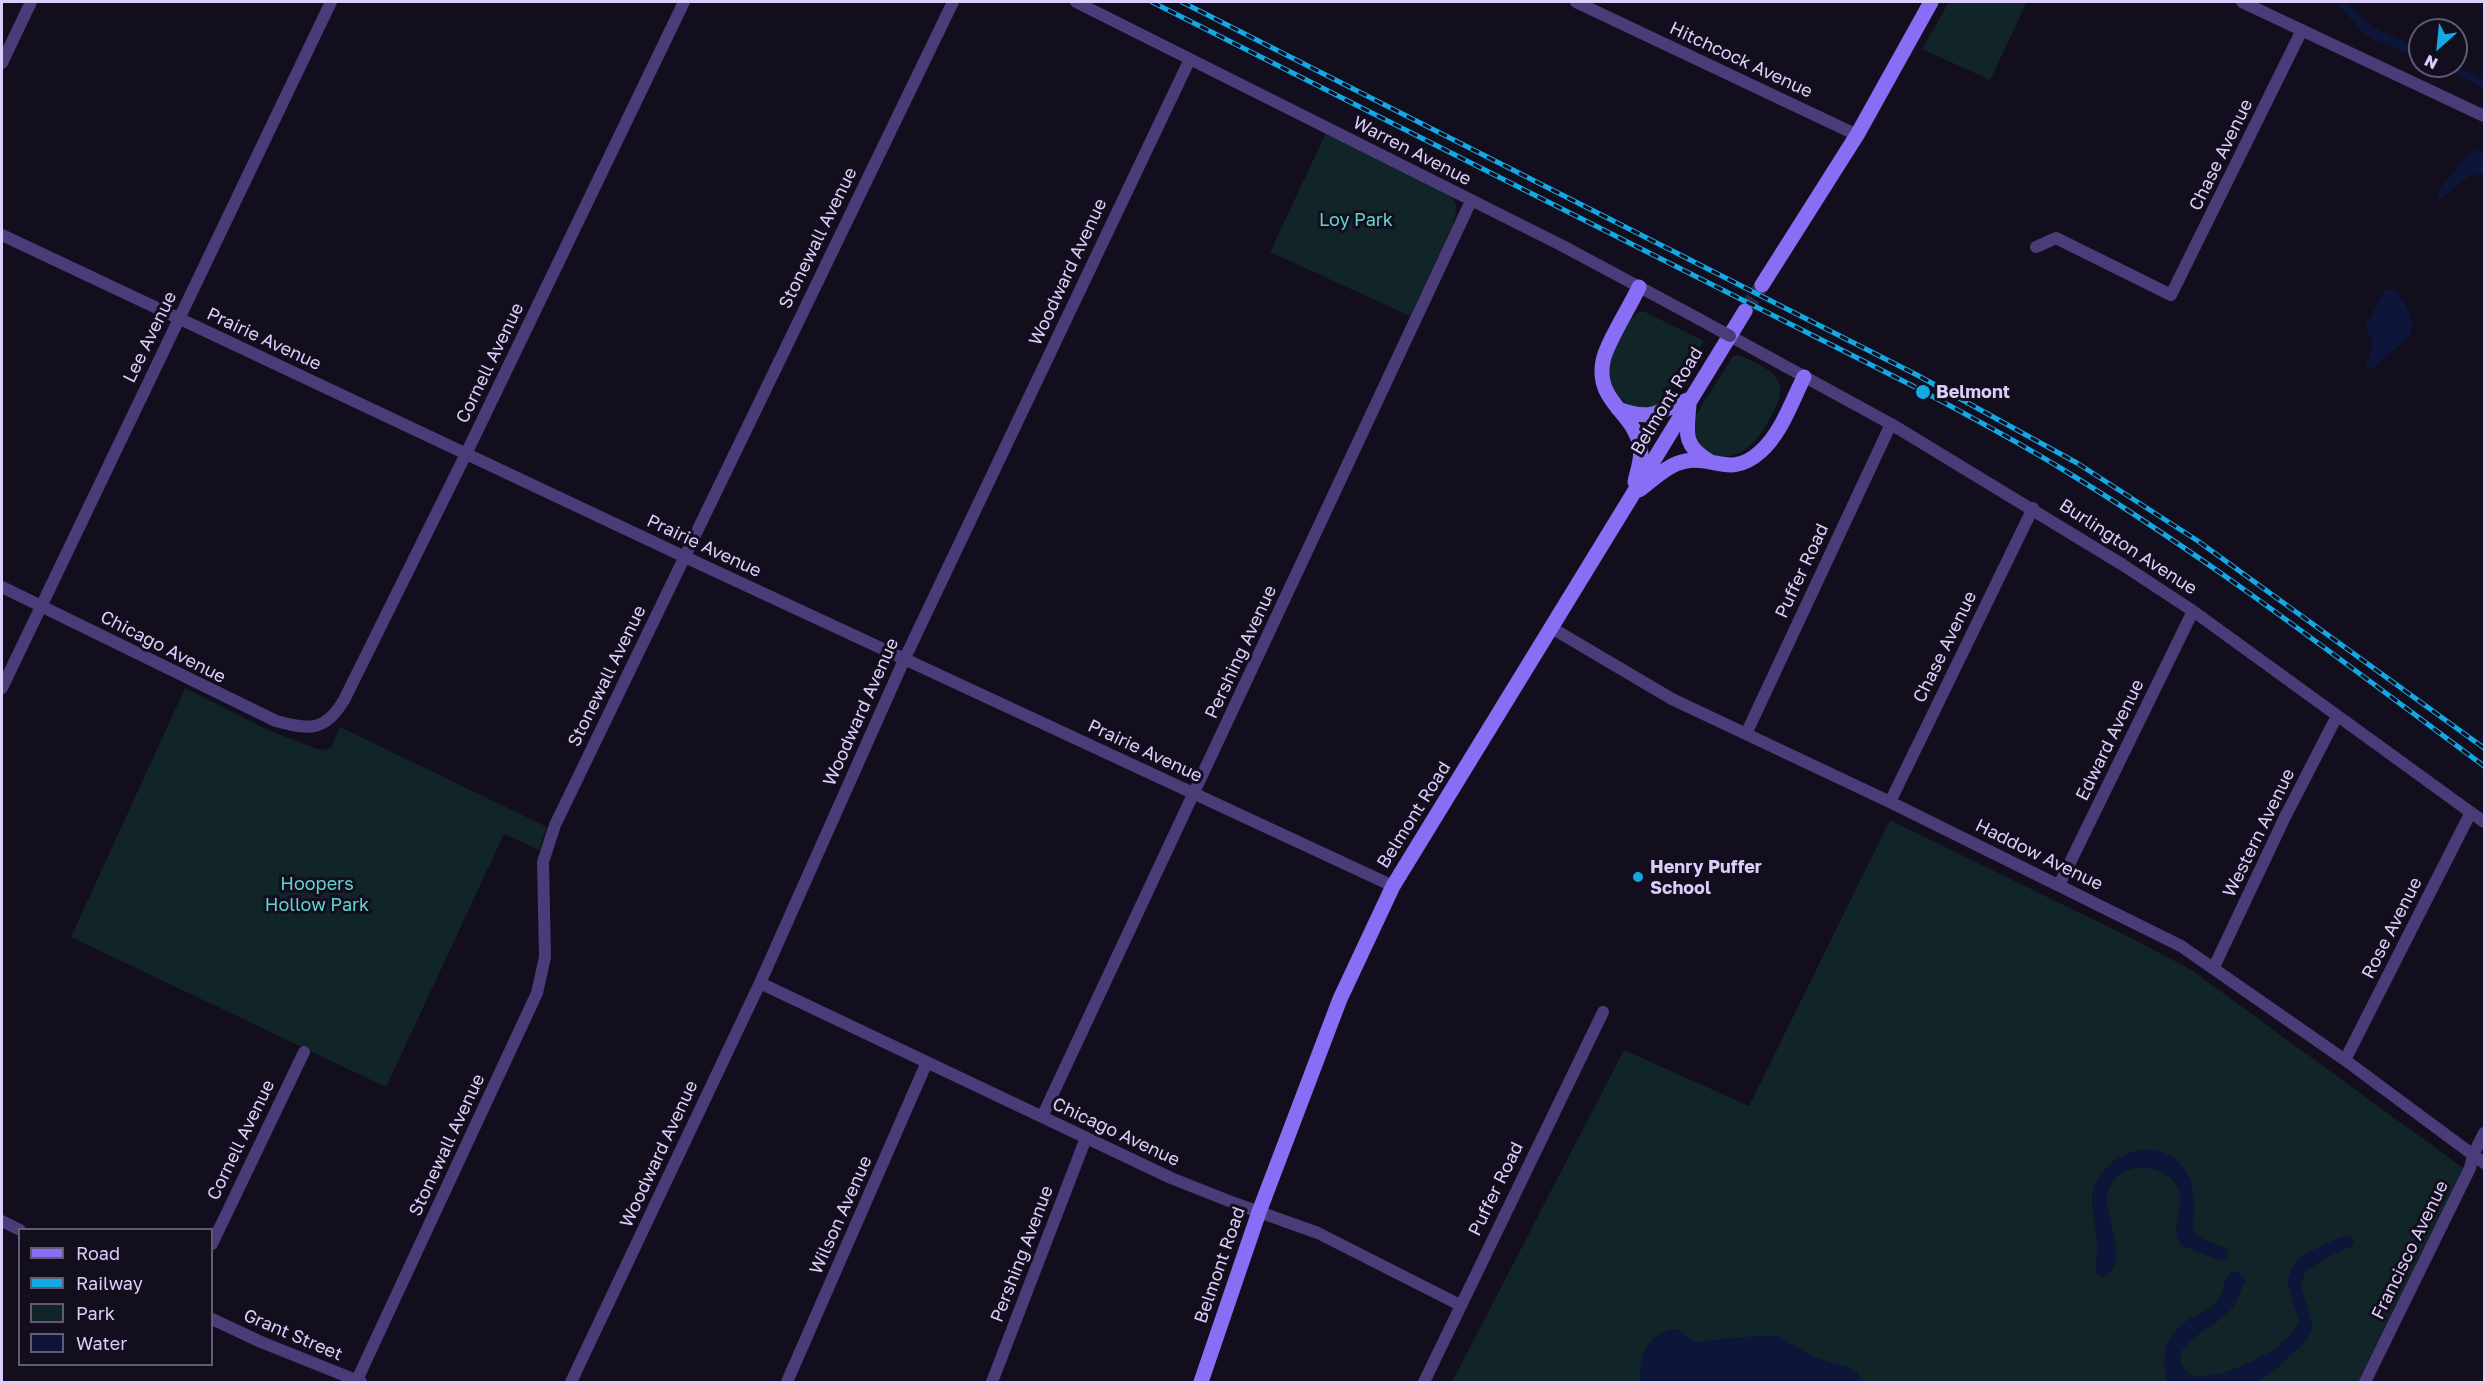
<!DOCTYPE html>
<html>
<head>
<meta charset="utf-8">
<style>
	body { margin:0 }
	#map { position:relative; width:2486px; height:1384px; overflow:hidden; background:#130e1e; font-family:"Golos Text",sans-serif }
	canvas { display:block }
	.frame { position:absolute; inset:0; border:3px solid #dccefb; pointer-events:none }
	.legend { position:absolute; left:18px; top:1228px; width:195px; height:138px; box-sizing:border-box; background:#130e1e; border:2px solid #635b76; margin:0; padding:8px 10px; list-style:none; font-size:18px; color:#dccefb }
	.legend li { display:flex; align-items:center; gap:12px; height:30px }
	.legend b { width:30px; border:2px solid #635b76 }
	.north { position:absolute; left:2408px; top:18px; width:60px; height:60px; box-sizing:border-box; background:#130e1e; border:2px solid #635b76; border-radius:50%; rotate:207deg; font-size:16px; font-weight:700; line-height:24px; text-align:center; color:#dccefb }
	.north::after { content:''; display:block; margin:auto; width:21px; height:27px; background:#12a9e4; clip-path:polygon(50% 0,100% 100%,50% 72%,0 100%) }
</style>
</head>
<body>
<div id="map">
<canvas width="2486" height="1384"></canvas>
<div class="frame"></div>
<ul class="legend">
<li><b style="height:8px;background:#896df4"></b>Road</li>
<li><b style="height:8px;background:#12a9e4"></b>Railway</li>
<li><b style="height:16px;background:#112427"></b>Park</li>
<li><b style="height:16px;background:#0d1538"></b>Water</li>
</ul>
<div class="north">N</div>
</div>
<script>
const g = document.querySelector('canvas').getContext('2d');
g.lineJoin = 'round';
function fillPath(path, color) { g.fillStyle = color; g.fill(path, 'evenodd'); }
function strokePath(path, color, width, dash) { g.strokeStyle = color; g.lineWidth = width; g.lineCap = dash ? 'butt' : 'round'; g.setLineDash(dash || []); g.stroke(path); }
function drawText(font, color, halo, rows, align = 'center') {
  g.font = font + ' "Golos Text",sans-serif'; g.lineWidth = 6; g.setLineDash([]); g.textBaseline = 'middle'; g.strokeStyle = halo; g.fillStyle = color; for (const [text, x, y, turn = 0] of rows) {
    g.save(); g.translate(x, y); g.rotate((+turn || 0) * Math.PI / 180); g.textAlign = isNaN(turn) ? turn : align; if (halo) g.strokeText(text, 0, 0); g.fillText(text, 0, 0); g.restore();
  }
}
fillPath(new Path2D(`
	M 1949,2 L 2027,2 L 1990,80 L 1922,49 Z
	M 1326,133 L 1451,196 C 1459,205 1456,213 1453,224 L 1410,316 L 1270,252 Z
	M 1643,311 L 1704,341 L 1658,408 C 1649,411 1644,409 1635,407 C 1615,401 1605,380 1610,359 C 1611,352 1617,344 1620,338 C 1626,326 1630,315 1643,311 Z
	M 1739,355 C 1751,361 1772,368 1778,381 C 1784,392 1777,406 1771,416 C 1755,449 1729,471 1695,446 L 1694,418 L 1733,356 Z
	M 185,688 L 266,729 L 317,749 L 325,750 L 331,747 L 340,727 L 547,827 L 539,850 L 504,834 L 386,1087 L 71,937 Z
	M 1890,820 L 2131,938 L 2190,969 L 2463,1168 L 2358,1382 L 1452,1382 L 1624,1050 L 1749,1106 Z`), '#112427');
fillPath(new Path2D(`
	M 2335,2 L 2346,2 L 2371,26 L 2420,49 L 2420,58 L 2375,41 L 2362,31 Z
	M 2437,66 L 2455,66 L 2484,80 L 2484,88 Z
	M 2474,148 C 2486,153 2485,160 2484,173 L 2468,177 L 2439,200 L 2437,195 L 2442,185 Z
	M 2393,288 L 2405,303 L 2413,321 L 2410,336 L 2373,368 L 2365,369 L 2373,346 L 2366,325 L 2384,291 Z
	M 2144,1149 C 2177,1150 2194,1171 2194,1204 C 2194,1213 2192,1223 2194,1232 C 2202,1243 2217,1242 2228,1250 L 2229,1255 L 2227,1259 L 2222,1261 L 2181,1245 C 2168,1226 2189,1202 2175,1183 C 2157,1161 2118,1161 2108,1192 C 2101,1215 2134,1262 2103,1278 L 2097,1275 C 2094,1266 2098,1253 2097,1243 C 2096,1229 2093,1214 2092,1201 C 2091,1172 2119,1153 2144,1149 Z
	M 2351,1235 L 2354,1241 L 2351,1247 L 2335,1253 L 2305,1271 L 2301,1286 L 2312,1323 L 2312,1330 L 2307,1340 L 2281,1365 L 2256,1382 L 2168,1382 C 2160,1358 2165,1334 2188,1320 C 2196,1315 2206,1312 2213,1306 C 2223,1298 2222,1282 2231,1273 L 2239,1272 L 2245,1280 C 2241,1290 2236,1305 2228,1313 C 2217,1325 2179,1340 2180,1360 C 2181,1366 2186,1372 2190,1375 C 2216,1384 2291,1349 2299,1321 L 2287,1282 L 2292,1267 L 2302,1255 L 2341,1237 Z
	M 1672,1329 L 1680,1330 L 1691,1340 L 1699,1342 L 1740,1337 L 1778,1336 L 1813,1357 L 1848,1367 L 1859,1372 L 1860,1382 L 1640,1382 C 1641,1355 1643,1337 1672,1329 Z`), '#0d1538');
strokePath(new Path2D(`
	M 1745,311 L 1762,285`), '#312b3f', 15, [15, 8]);
strokePath(new Path2D(`
	M 1076,2 L 1561,245 L 1699,319
	M 1576,2 L 1857,135
	M 2242,2 L 2484,116
	M 2,63 L 31,2
	M 2,235 L 685,557 L 1393,886
	M 2036,247 L 2056,238 L 2171,295 L 2302,30
	M 1730,336 L 1891,424 L 2123,565 L 2193,611 L 2484,822
	M 2,587 L 276,721 C 309,730 325,732 344,700 L 466,454 L 684,2
	M 1550,627 L 1672,699 L 1890,802 L 2181,946 L 2345,1060 L 2484,1163
	M 2,688 L 331,2
	M 1746,734 L 1891,424
	M 1890,802 L 2033,508
	M 2059,885 L 2193,611
	M 2214,967 L 2285,817 L 2337,716
	M 760,983 L 1171,1178 L 1234,1203 L 1318,1233 L 1460,1305
	M 2345,1060 L 2471,812
	M 1042,1117 L 1471,201
	M 2,1221 L 20,1230
	M 212,1244 L 304,1052
	M 212,1319 L 261,1342 L 361,1382
	M 356,1382 L 537,993 L 545,957 L 543,862 L 555,825 L 953,2
	M 571,1382 L 760,983 L 904,660 L 1190,59
	M 787,1382 L 927,1062
	M 992,1382 L 1086,1138
	M 1424,1382 L 1603,1012
	M 2365,1382 L 2470,1168 L 2473,1155 L 2484,1133`), '#4a3c79', 12);
strokePath(new Path2D(`
	M 1762,285 L 1857,135 L 1931,2
	M 1689,405 C 1687,432 1682,445 1709,461
	M 1618,409 C 1653,422 1658,411 1690,399
	M 1635,482 C 1637,471 1643,457 1640,446 C 1634,412 1595,402 1603,361 C 1606,344 1631,305 1639,287
	M 1639,490 C 1653,480 1668,464 1686,461 C 1714,456 1731,478 1760,452 C 1781,434 1792,401 1804,377
	M 1201,1382 L 1259,1212 L 1340,999 L 1393,886 L 1745,311`), '#896df4', 15);
const rail = new Path2D(`
	M 1152,2 L 1911,385 C 1962,412 2013,439 2062,469 C 2209,558 2346,664 2484,766
	M 1182,2 L 1917,375 L 2077,463 L 2198,541 L 2484,748`);
strokePath(rail, '#12a9e4', 5);
strokePath(rail, '#130e1e', 3, [9]);
strokePath(new Path2D(`
	M 1699,319 L 1730,336`), '#4a3c79', 12);
for (const [x, y, r, color] of [
	[1923,392,8,"#12a9e4"],
	[1638,877,6,"#12a9e4"]
]) { const dot = new Path2D(); dot.arc(x, y, r, 0, 2 * Math.PI); g.fillStyle = color; g.fill(dot); strokePath(dot, '#130e1e', 2); }
drawText('18px', '#dccefb', '#130e1e', [
	["Hitchcock Avenue",1741,60,25],
	["Warren Avenue",1412,151,27],
	["Chase Avenue",2221,155,-64],
	["Stonewall Avenue",818,238,-64],
	["Woodward Avenue",1068,272,-65],
	["Lee Avenue",150,337,-64],
	["Prairie Avenue",264,339,25],
	["Cornell Avenue",490,363,-64],
	["Belmont Road",1667,401,-59],
	["Prairie Avenue",704,546,25],
	["Burlington Avenue",2128,547,33],
	["Puffer Road",1802,571,-65],
	["Chicago Avenue",163,647,27],
	["Chase Avenue",1945,647,-64],
	["Pershing Avenue",1241,652,-65],
	["Stonewall Avenue",607,676,-64],
	["Woodward Avenue",861,712,-66],
	["Edward Avenue",2110,740,-64],
	["Prairie Avenue",1145,751,25],
	["Belmont Road",1414,815,-58],
	["Western Avenue",2259,833,-64],
	["Haddow Avenue",2039,855,26],
	["Rose Avenue",2392,928,-63],
	["Chicago Avenue",1116,1132,25],
	["Cornell Avenue",241,1140,-64],
	["Stonewall Avenue",447,1145,-65],
	["Woodward Avenue",659,1154,-65],
	["Puffer Road",1496,1189,-64],
	["Wilson Avenue",841,1215,-66],
	["Francisco Avenue",2410,1250,-64],
	["Pershing Avenue",1022,1254,-69],
	["Belmont Road",1220,1265,-71],
	["Grant Street",293,1335,23]
]);
drawText('18px', '#61d5cd', '#130e1e', [
	["Loy Park",1356,220],
	["Hoopers",317,884],
	["Hollow Park",317,905]
]);
drawText('bold 18px', '#dccefb', '#130e1e', [
	["Belmont",1936,392],
	["Henry Puffer",1650,867],
	["School",1650,888]
], 'left');
</script>
</body>
</html>
